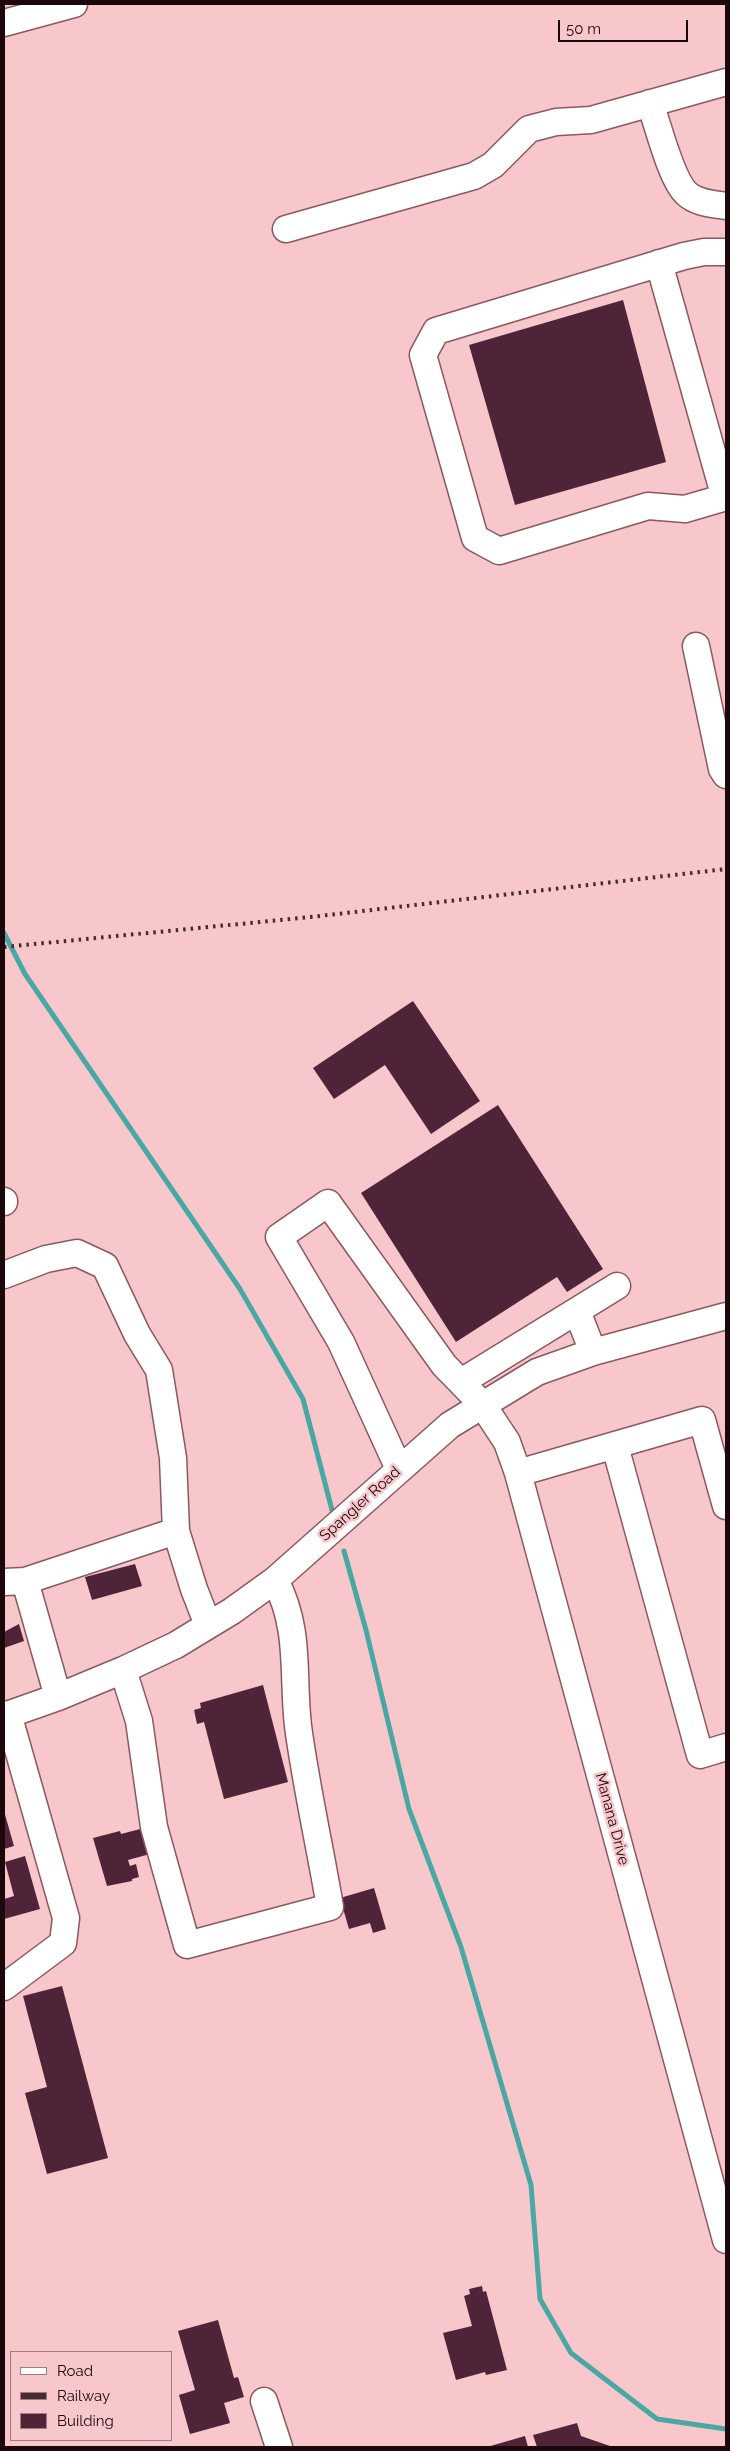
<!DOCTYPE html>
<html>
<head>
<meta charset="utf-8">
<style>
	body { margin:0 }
	#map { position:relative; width:730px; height:2451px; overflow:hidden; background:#f8c7cc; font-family:Raleway,sans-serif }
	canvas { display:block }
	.frame { position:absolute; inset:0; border:5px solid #1c080b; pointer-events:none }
	.legend { position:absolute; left:10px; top:2351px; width:162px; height:90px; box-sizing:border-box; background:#f8c7cc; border:1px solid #a07b7f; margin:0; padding:6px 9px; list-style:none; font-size:15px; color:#1c080b }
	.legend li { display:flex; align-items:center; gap:10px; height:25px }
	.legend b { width:25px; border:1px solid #a07b7f }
	.scale { position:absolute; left:558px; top:20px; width:130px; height:22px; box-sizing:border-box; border:2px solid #1c080b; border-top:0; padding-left:6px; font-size:15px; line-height:18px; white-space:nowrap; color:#1c080b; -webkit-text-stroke:4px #f8c7cc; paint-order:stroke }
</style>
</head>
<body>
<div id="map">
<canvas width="730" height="2451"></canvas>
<div class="frame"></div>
<ul class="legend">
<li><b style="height:6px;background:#fff"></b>Road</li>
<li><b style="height:6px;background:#462c30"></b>Railway</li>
<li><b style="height:14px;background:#4f2439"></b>Building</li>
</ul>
<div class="scale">50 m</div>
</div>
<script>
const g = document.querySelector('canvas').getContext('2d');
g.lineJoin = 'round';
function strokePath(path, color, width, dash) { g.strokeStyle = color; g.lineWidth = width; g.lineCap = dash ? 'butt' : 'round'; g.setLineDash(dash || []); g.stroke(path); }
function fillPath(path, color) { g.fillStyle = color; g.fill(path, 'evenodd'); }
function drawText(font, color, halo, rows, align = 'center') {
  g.font = font + ' Raleway,sans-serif'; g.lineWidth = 5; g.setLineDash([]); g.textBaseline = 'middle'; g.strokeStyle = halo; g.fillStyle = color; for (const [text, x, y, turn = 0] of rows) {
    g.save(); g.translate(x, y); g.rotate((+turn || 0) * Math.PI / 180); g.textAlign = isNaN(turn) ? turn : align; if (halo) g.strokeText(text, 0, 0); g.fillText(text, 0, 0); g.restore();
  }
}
strokePath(new Path2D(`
	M 4,933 L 25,974 L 240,1289 L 303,1399 L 332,1510
	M 344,1551 L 366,1630 L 409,1809 L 461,1947 L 531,2185 L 540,2299 L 571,2353 L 657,2419 L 726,2429`), '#48a8a4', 5);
fillPath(new Path2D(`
	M 623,300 L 666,462 L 515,505 L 469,345 Z
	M 413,1001 L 480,1101 L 431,1134 L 385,1065 L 334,1099 L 313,1068 Z
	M 498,1105 L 603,1269 L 567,1292 L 557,1277 L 456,1342 L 361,1193 Z
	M 135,1564 L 142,1586 L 92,1600 L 85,1577 Z
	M 19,1624 L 24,1641 L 4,1648 L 4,1632 Z
	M 263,1685 L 288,1782 L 224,1799 L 204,1722 L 197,1724 L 194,1710 L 201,1708 L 200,1703 Z
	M 4,1811 L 14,1846 L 4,1849 Z
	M 144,1828 L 150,1854 L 128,1860 L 130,1866 L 136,1864 L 139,1877 L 132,1879 L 132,1881 L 107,1886 L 93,1838 L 120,1831 L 121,1834 Z
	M 25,1856 L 40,1909 L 4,1919 L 4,1899 L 14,1896 L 5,1862 Z
	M 374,1888 L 386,1929 L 373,1933 L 370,1923 L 349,1929 L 340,1898 Z
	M 62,1986 L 108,2158 L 47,2174 L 25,2093 L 47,2087 L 23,1996 Z
	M 482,2286 L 483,2292 L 486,2291 L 507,2370 L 486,2375 L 485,2372 L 456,2380 L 443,2333 L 472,2326 L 464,2296 L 470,2294 L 469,2289 Z
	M 218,2320 L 234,2378 L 238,2377 L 244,2397 L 224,2403 L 230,2423 L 190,2434 L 179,2395 L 195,2390 L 178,2331 Z
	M 577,2423 L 581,2436 L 613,2447 L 537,2447 L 533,2435 Z
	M 525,2436 L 528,2447 L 487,2447 Z`), '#4f2439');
const minor = new Path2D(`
	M 4,23 L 74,4
	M 650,103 C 658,125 671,179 686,193 C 696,203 713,204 726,206
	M 286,229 L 474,176 L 493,165 L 529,129 L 556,122 L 591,120 L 726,82
	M 726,252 L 704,252 L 684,256 L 436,331 L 423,355 L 475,538 L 499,551 L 648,506 L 685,509 L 726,497
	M 659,263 L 725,498
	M 696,646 L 722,769 L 726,775
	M 4,1201 L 4,1202
	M 4,1275 L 46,1259 L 77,1253 L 105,1266 L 137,1334 L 159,1370 L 173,1458 L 176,1531 L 194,1589 L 208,1625
	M 577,1311 L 593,1352
	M 461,1382 L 617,1286
	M 615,1446 L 700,1755 L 726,1747
	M 399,1469 L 341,1342 L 279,1237 L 328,1203 L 444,1365 L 482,1404 L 507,1442 L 518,1473 L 726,2240
	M 518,1473 L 702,1420 L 726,1506
	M 25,1581 L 58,1697
	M 4,1582 L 25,1581 L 176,1531
	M 123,1670 L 139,1721 L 154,1827 L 187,1945 L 330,1907 C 320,1847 306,1786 298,1726 C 292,1674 301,1629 275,1580
	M 4,1716 L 58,1697 L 123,1670 L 176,1645 L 232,1611 L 275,1580 L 450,1425 L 537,1372 L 593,1352 L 726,1316
	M 4,1987 L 63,1943 L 66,1918 L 8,1714
	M 264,2401 L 279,2447`);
strokePath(minor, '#8c585f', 29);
strokePath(minor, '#fff', 26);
strokePath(new Path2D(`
	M 4,947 L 311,917 L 726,869`), '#462c30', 4, [2.5, 5]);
drawText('15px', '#1c080b', '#f8c7cc', [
	["Spangler Road",360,1504,-42],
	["Manana Drive",612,1819,75]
]);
</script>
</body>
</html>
